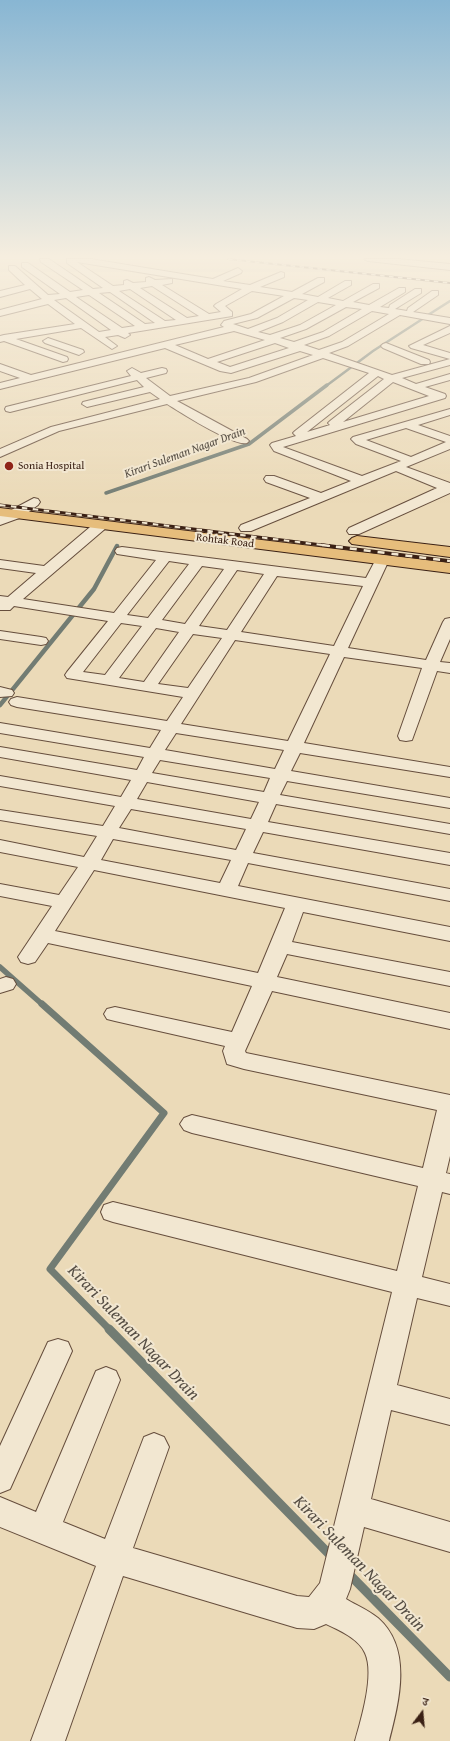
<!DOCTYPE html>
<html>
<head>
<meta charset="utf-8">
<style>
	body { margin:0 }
	#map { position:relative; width:450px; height:1741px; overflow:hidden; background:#ebdab8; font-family:"Gentium Book Plus","Noto Serif Devanagari",serif }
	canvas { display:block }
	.north { position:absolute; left:402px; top:1693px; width:40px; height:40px; -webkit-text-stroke:3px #f2e7d1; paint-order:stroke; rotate:16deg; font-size:11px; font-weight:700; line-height:16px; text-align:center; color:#3a2014 }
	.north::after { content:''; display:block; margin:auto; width:14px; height:18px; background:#3a2014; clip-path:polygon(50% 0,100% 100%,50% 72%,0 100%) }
</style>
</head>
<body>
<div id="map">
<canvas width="450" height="1741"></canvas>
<div class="north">उ</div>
</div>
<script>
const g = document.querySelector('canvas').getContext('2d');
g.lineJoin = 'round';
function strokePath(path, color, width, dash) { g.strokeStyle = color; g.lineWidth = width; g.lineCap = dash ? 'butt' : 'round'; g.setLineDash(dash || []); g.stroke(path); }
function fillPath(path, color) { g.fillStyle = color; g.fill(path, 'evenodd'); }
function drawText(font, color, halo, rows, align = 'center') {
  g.font = font + ' "Gentium Book Plus",serif'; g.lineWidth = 4; g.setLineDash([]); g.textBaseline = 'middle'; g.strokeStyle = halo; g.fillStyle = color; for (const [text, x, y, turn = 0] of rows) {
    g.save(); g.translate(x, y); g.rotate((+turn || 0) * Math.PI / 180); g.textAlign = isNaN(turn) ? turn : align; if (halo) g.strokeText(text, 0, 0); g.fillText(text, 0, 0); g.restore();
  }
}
strokePath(new Path2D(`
	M 428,315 L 450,301
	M 326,386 L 373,351 L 424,318`), '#727c73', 2.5);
strokePath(new Path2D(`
	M 106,493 L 249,444 L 327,385`), '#727c73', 3.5);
strokePath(new Path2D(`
	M 0,705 L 94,589 L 117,546`), '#727c73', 4.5);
strokePath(new Path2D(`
	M 0,967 L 43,1005`), '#727c73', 5.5);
strokePath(new Path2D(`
	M 42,1004 L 164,1113 L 50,1269 L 110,1330`), '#727c73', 7);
strokePath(new Path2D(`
	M 109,1329 L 332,1557
	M 348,1573 L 450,1677`), '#727c73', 9);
const street = new Path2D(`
	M 40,259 L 49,259 L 93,289 L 103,288 L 67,263 L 67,259 L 91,259 L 213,279 L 238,268 L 242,271 L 241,273 L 223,281 L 250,285 L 281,272 L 284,273 L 284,277 L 260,287 L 292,292 L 318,278 L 324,278 L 324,282 L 302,294 L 318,297 L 345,281 L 351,281 L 351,285 L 328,298 L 343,301 L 373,284 L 379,284 L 379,288 L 353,302 L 369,305 L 399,288 L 405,288 L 405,292 L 380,307 L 389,308 L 390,305 L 415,289 L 421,289 L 421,293 L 395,309 L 407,311 L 408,308 L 432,291 L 438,291 L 438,295 L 413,312 L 450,318 L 450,324 L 400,315 L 348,346 L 329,353 L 392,375 L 450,359 L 411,348 L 409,346 L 450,326 L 450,333 L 423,345 L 450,353 L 450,365 L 402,378 L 416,384 L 450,374 L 450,380 L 425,387 L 445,394 L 446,396 L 445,398 L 283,447 L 362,476 L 401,461 L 356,444 L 351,439 L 353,437 L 450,409 L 450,415 L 418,425 L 450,436 L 450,449 L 406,467 L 450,483 L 450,493 L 359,534 L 349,534 L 347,531 L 349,528 L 437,488 L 396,471 L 251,531 L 241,531 L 239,528 L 241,525 L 310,498 L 266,482 L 264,479 L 266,476 L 274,476 L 321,493 L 351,481 L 274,451 L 270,445 L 272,443 L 296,436 L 293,433 L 295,431 L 369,373 L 323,358 L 256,382 L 177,401 L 247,439 L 249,441 L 247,443 C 234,447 180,412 167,404 L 59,431 L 0,457 L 0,449 L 51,427 L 160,399 L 150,392 L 87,407 L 82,404 L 83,402 L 144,387 L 137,380 L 10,412 L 6,411 L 5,409 L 6,407 L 131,376 L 127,371 L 132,368 L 141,373 L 162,368 L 166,369 L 167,371 L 166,373 L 146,378 L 170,396 L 249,378 L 313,355 L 300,351 L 231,373 L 220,371 L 165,348 L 0,389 L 0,383 L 20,378 L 0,371 L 0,364 L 31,375 L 224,327 L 221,325 L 224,321 L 251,314 L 284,296 L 252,291 L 225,306 L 232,312 L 232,316 L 128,333 L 130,335 L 125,338 L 118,335 L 105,337 L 117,346 L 112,349 L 81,328 L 16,339 L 67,357 L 68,359 L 67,361 L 63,362 L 4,341 L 0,342 L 0,336 L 4,335 L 75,324 L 48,304 L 0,316 L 0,310 L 42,299 L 30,289 L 0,297 L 0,291 L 25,285 L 9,270 L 9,266 L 15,266 L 48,295 L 60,294 L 22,267 L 22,263 L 28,263 L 70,292 L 83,290 L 41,262 ZM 77,262 L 242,289 L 216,304 L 214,306 L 221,312 L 209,314 L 162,285 L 172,283 L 172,279 L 155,280 L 149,277 L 146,278 L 146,282 L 133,283 L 127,280 L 124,281 L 124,285 L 113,286 ZM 152,286 L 199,316 L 187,318 L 140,288 ZM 130,289 L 176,320 L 165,321 L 119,291 ZM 110,292 L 155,323 L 145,324 L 99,293 ZM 89,295 L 135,326 L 122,328 L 76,297 ZM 66,298 L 111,330 L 99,332 L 54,300 ZM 294,298 L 308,300 L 277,318 L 248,329 L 233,324 L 257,318 ZM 318,302 L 336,305 L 300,325 L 270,335 L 258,332 L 283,322 ZM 346,307 L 362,309 L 323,332 L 294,342 L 280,338 L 306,329 ZM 372,311 L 389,314 L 342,342 L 319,350 L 304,345 L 329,336 ZM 234,331 L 265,340 L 208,359 L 175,345 ZM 275,343 L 289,348 L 230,367 L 217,362 ZM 378,376 L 384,379 L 330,421 L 328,423 L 330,425 L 307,432 ZM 393,382 L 429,396 L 343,422 ZM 406,428 L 446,442 L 411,457 L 366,440 Z
	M 364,259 L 398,259 L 450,264 L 450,270 L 368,261 Z
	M 48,338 L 83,350 L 84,352 L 79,355 L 45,343 L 43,341 Z
	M 386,343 L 429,360 L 430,362 L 429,364 L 421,364 L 383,348 L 381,346 L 383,344 Z
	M 34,498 L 38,499 L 40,502 L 38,505 L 22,517 L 0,525 L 0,516 Z
	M 101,521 L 107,525 L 106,528 L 23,599 L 114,613 L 156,560 L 117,554 L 115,551 L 117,548 L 122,547 L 366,578 L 377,557 L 387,557 L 389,560 L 348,648 L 426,660 L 443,622 L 445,619 L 450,618 L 450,639 L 440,662 L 450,663 L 450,673 L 437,671 L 412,740 L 406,741 L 400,740 L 398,736 L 422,668 L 344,657 L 304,743 L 450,767 L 450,777 L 300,753 L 291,771 L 450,798 L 450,808 L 287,781 L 280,795 L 450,824 L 450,834 L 276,804 L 268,822 L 450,853 L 450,865 L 263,832 L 253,853 L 450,889 L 450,901 L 248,863 L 238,886 L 450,927 L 450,941 L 303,912 L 292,942 L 450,972 L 450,986 L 287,954 L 277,977 L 450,1013 L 450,1029 L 272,991 L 245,1051 L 246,1053 L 450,1095 L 450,1156 L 446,1173 L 450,1174 L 450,1194 L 442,1192 L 422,1277 L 450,1284 L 450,1306 L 417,1298 L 397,1385 L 450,1399 L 450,1425 L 391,1410 L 371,1499 L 450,1522 L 450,1552 L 364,1527 L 350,1589 L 346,1599 C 356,1605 368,1610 378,1618 C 413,1649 399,1702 389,1741 L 355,1741 C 361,1720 375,1674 365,1653 C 359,1639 339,1630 326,1624 L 314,1629 L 297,1628 L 123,1576 L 65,1741 L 31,1741 L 96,1566 L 0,1527 L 0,1497 L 36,1512 L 96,1371 L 106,1367 L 116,1371 L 120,1380 L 63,1522 L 105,1539 L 144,1437 L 154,1433 L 164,1437 L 169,1447 L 133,1548 L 297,1596 L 309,1597 L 320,1583 L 392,1292 L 113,1222 L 104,1219 L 101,1212 L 104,1205 L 113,1202 L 397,1271 L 418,1186 L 192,1133 L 184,1130 L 180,1124 L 184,1118 L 192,1115 L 423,1168 L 437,1110 L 244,1069 L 227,1064 L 223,1051 L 225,1046 L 115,1021 L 107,1019 L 104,1014 L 107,1009 L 115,1007 L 232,1032 L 252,986 L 48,943 L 35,962 L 28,964 L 21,962 L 18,957 L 52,906 L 0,896 L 0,884 L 59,895 L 78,867 L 0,852 L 0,840 L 84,857 L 97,836 L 0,820 L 0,810 L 103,826 L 115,806 L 0,786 L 0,776 L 121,797 L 131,780 L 0,757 L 0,747 L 137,770 L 144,757 L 0,733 L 0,723 L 150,748 L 161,730 L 17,707 L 11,705 L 9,702 L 11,699 L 17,697 L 167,721 L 183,697 L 67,678 L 65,675 L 67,672 L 108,621 L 14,606 L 10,610 L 0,610 L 0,596 L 8,597 L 36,573 L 0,568 L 0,560 L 44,566 L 96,522 ZM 169,561 L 189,564 L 148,618 L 127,615 ZM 202,566 L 224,569 L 185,624 L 162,620 ZM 237,570 L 264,574 L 227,630 L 199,626 ZM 277,576 L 363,586 L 334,646 L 241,632 ZM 121,623 L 142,626 L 105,675 L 83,672 ZM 156,628 L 179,632 L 144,682 L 119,678 ZM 193,634 L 222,638 L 188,688 L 158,684 ZM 235,640 L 330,654 L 288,741 L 181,724 ZM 176,733 L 284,750 L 275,769 L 165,750 ZM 160,760 L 270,778 L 264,792 L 152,773 ZM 147,782 L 259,802 L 251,819 L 137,799 ZM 131,809 L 246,829 L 236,850 L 119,828 ZM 113,839 L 231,860 L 220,883 L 101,860 ZM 94,870 L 285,908 L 258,973 L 55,931 Z
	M 0,631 L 41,637 L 46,638 L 48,641 L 46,644 L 41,645 L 0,639 Z
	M 0,687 L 12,690 L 14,693 L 12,696 L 0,697 Z
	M 6,977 L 13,979 L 16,984 L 13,989 L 0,993 L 0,979 Z
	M 58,1339 L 68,1342 L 72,1351 L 10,1489 L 0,1493 L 0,1446 L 48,1342 Z`);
const highway = new Path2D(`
	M 0,508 L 450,563 L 450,573 L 0,516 Z
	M 357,536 L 450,547 L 450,557 L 352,544 L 349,541 L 352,538 Z`);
strokePath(street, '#664e3d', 2);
strokePath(highway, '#3a2014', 2);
fillPath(street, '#f2e7d1');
fillPath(highway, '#e6bd7c');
const railFar2 = new Path2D(`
	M 228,259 L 450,283`);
const railFar1 = new Path2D(`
	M 0,505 L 330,546`);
const rail = new Path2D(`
	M 322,545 L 450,561`);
strokePath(railFar2, '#3a2014', 2);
strokePath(railFar1, '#3a2014', 3);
strokePath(rail, '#3a2014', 3.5);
strokePath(railFar2, '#f2e7d1', 1.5, [4.5]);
strokePath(railFar1, '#f2e7d1', 2, [5.5]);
strokePath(rail, '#f2e7d1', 2.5, [7]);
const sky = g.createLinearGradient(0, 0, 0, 503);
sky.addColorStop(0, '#88b6d3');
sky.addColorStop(0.51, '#f6eedf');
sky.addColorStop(1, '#f6eedf00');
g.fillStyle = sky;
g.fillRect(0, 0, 450, 503);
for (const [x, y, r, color] of [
	[9,466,5,"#8f2418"]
]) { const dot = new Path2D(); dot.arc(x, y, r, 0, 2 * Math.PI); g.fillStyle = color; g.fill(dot); strokePath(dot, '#f2e7d1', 1.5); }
drawText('11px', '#3a2014', '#f2e7d1', [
	["Sonia Hospital",18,466]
], 'left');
drawText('11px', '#3a2014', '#f2e7d1', [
	["Rohtak Road",225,541,7]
]);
drawText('italic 12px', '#564e44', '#f2e7d1', [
	["Kirari Suleman Nagar Drain",185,453,-20]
]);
drawText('italic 17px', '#564e44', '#f2e7d1', [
	["Kirari Suleman Nagar Drain",133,1333,46],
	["Kirari Suleman Nagar Drain",359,1564,46]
]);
</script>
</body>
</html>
